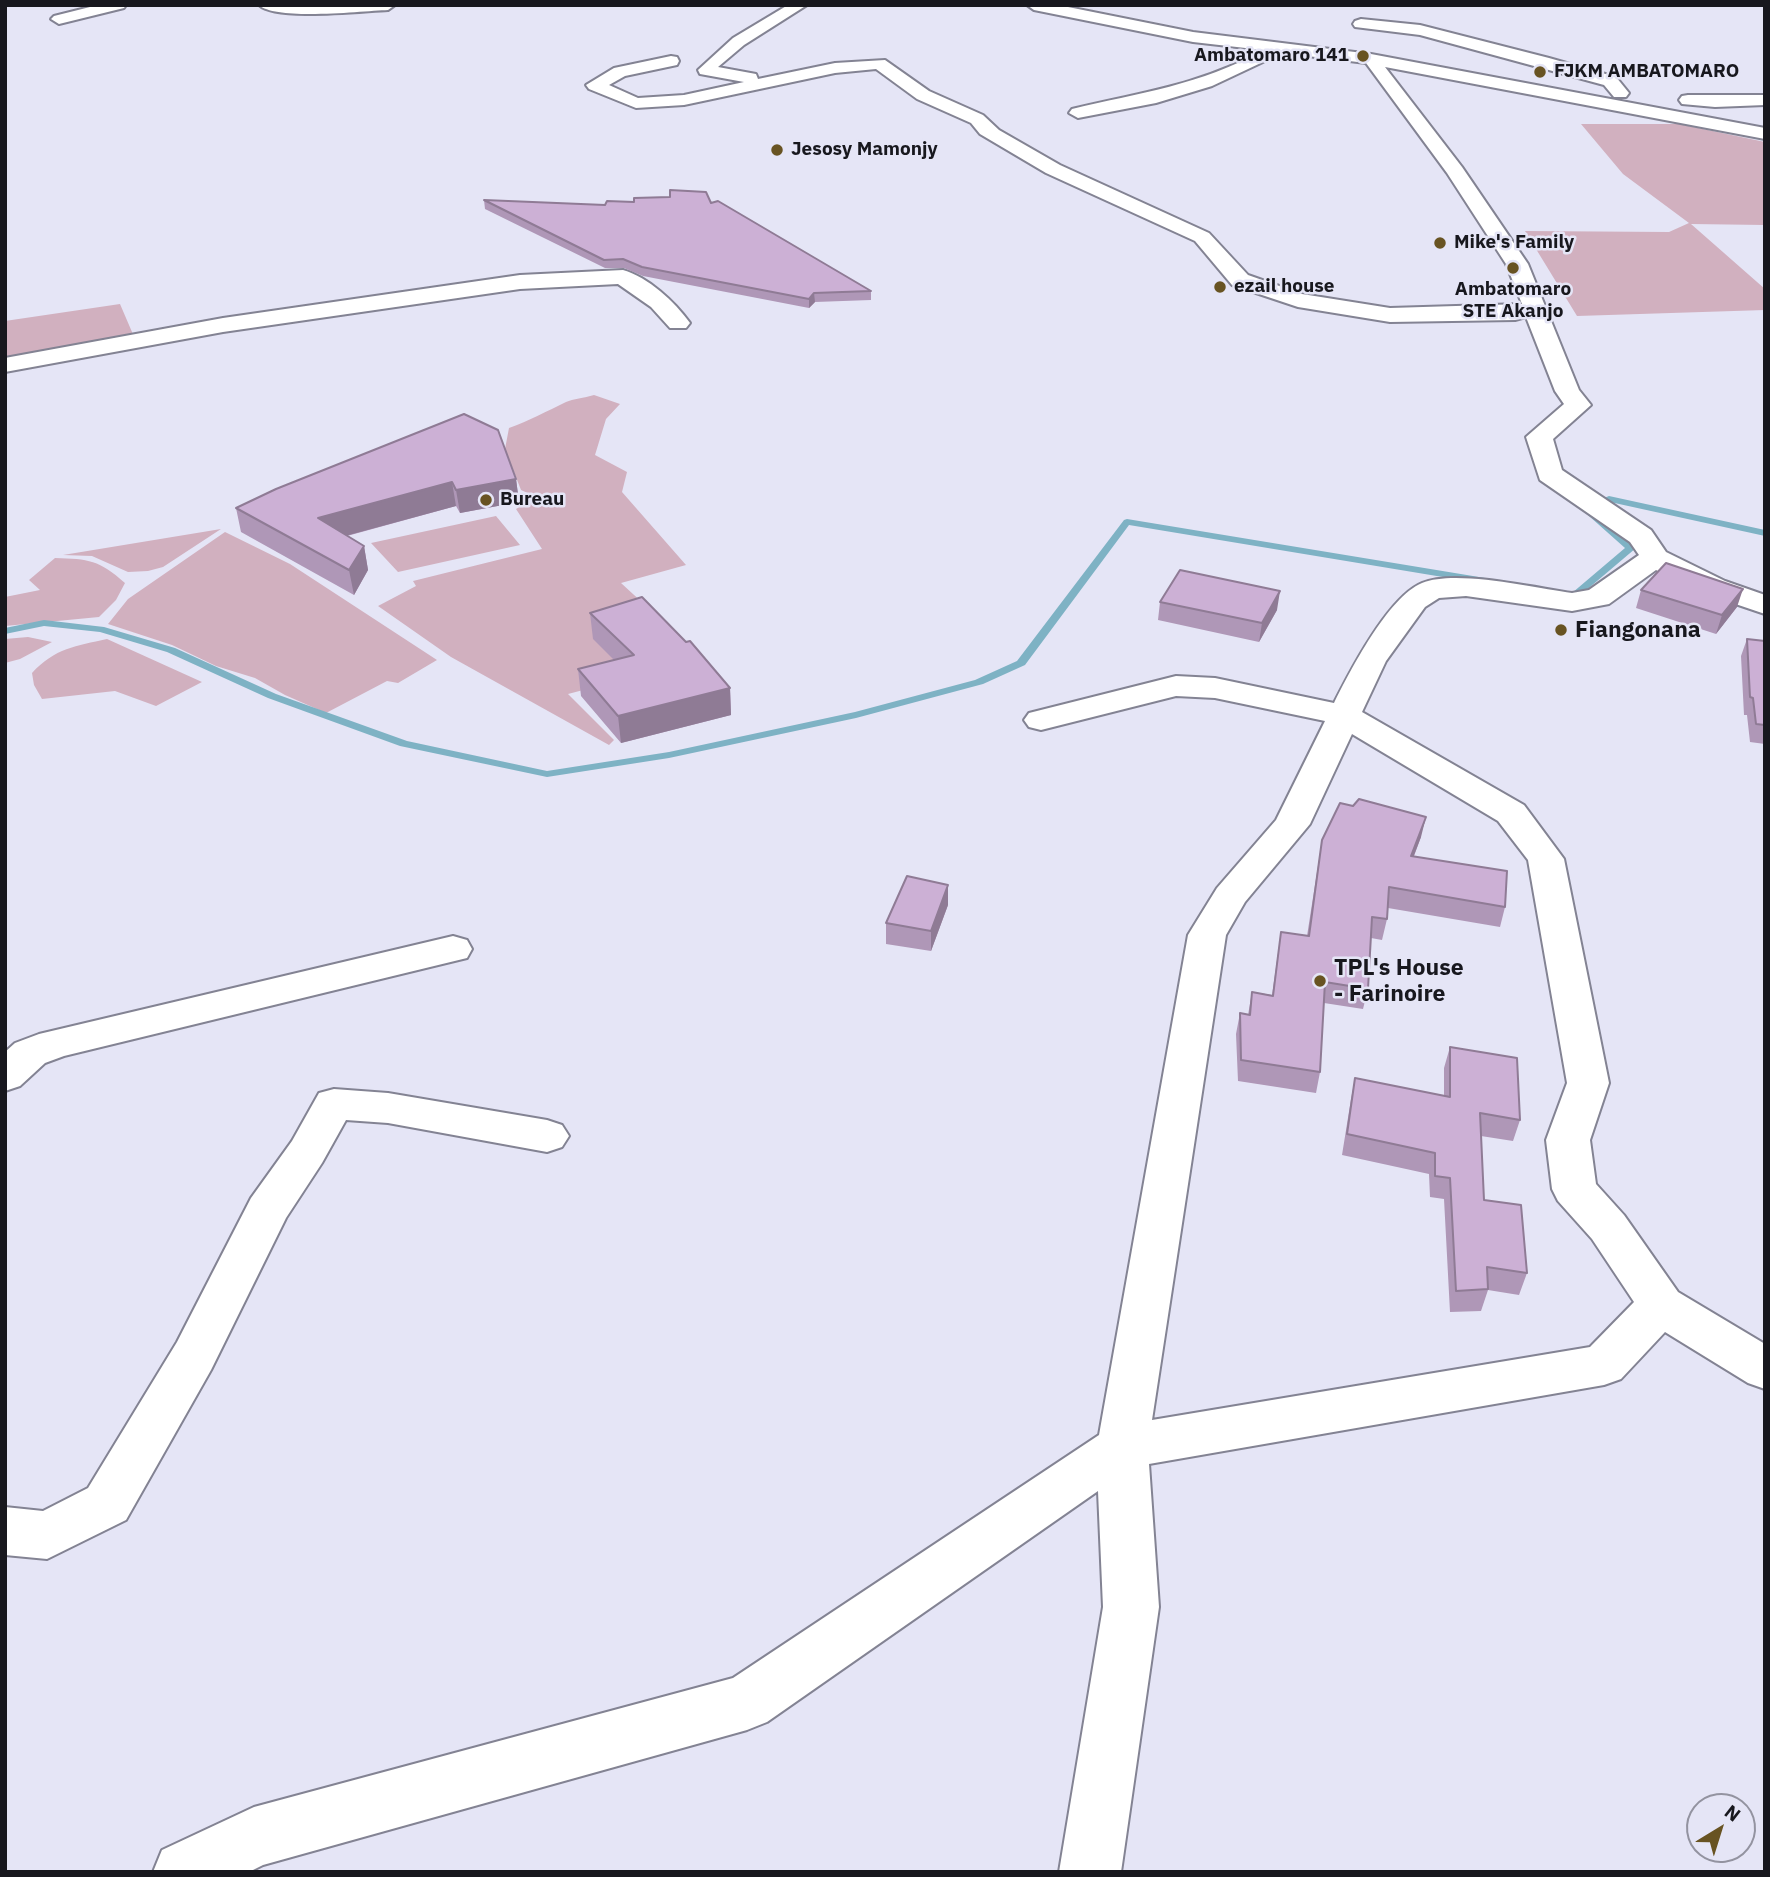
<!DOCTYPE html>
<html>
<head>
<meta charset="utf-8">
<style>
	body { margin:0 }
	#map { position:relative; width:1770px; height:1877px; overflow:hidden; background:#e5e5f6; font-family:"IBM Plex Sans",sans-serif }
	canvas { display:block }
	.frame { position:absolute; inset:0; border:7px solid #18181e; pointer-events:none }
	.north { position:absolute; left:1686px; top:1793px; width:70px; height:70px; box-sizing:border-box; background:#e5e5f6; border:2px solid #9393a0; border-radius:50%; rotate:38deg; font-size:19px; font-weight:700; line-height:28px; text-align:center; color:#18181e }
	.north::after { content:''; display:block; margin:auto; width:24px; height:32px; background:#685322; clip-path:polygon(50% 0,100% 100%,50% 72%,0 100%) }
</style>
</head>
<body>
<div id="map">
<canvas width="1770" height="1877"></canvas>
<div class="frame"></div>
<div class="north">N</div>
</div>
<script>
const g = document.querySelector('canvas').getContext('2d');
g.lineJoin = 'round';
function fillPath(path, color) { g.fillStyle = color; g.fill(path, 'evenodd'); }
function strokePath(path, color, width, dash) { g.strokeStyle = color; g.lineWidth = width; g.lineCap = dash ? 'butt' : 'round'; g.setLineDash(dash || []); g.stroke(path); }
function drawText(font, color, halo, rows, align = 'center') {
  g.font = font + ' "IBM Plex Sans",sans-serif'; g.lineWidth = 5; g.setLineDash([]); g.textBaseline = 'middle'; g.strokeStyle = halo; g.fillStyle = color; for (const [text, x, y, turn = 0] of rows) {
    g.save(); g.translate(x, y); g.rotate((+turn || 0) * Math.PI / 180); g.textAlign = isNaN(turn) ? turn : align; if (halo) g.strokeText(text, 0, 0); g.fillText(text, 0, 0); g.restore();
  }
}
fillPath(new Path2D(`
	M 1581,124 L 1679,124 L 1765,142 L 1765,225 L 1691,224 L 1765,289 L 1765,310 L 1577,316 L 1525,231 L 1669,232 L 1689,223 L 1623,174 Z
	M 120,304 L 135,339 L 5,362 L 5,321 Z
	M 594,395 L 620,404 L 606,419 L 595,455 L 627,472 L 622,492 L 686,565 L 621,583 L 682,639 L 682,664 L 568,694 L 614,740 L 609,745 L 451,657 L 378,606 L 416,586 L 413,581 L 542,549 L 516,509 L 536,497 L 521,490 L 505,449 L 509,428 C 529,421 547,411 566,402 C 573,399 584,398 594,395 Z
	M 496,516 L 520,545 L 398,572 L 371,543 Z
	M 221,529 L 163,567 L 148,571 L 128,572 L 92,556 L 63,555 Z
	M 225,532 L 290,564 L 437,660 L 398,683 L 387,681 L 326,713 L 285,695 L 255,678 L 216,666 L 172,645 L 108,624 L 128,599 Z
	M 55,558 C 89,559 99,560 125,583 L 116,600 L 99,617 L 5,626 L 5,597 L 40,590 L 29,580 Z
	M 28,637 L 52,642 L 20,659 L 5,663 L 5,639 Z
	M 107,639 L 202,682 L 156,706 L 115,691 L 42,699 L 34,685 L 32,673 C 55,648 76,646 107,639 Z`), '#d1b0bf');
fillPath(new Path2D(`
	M 1609,496 L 1765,530 L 1765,536 L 1610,502 L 1590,509 L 1636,548 L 1577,598 L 1563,596 L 1563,592 L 1572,593 L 1625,548 L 1580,508 Z
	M 1127,519 L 1485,578 L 1490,581 L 1485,584 L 1129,525 L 1025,665 L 983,684 L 856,718 L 669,758 L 547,777 L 400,746 L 268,698 L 167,652 L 100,632 L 44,626 L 5,634 L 5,628 L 44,620 L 104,627 L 175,648 L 276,694 L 407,741 L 547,771 L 669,752 L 855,712 L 975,680 L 1017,661 L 1124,520 Z`), '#7eb2c4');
const minor = new Path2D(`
	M 98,5 L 126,5 L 124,8 L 59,24 L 51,19 L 54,16 Z
	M 259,5 L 395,5 L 388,10 C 362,11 276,21 259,5 Z
	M 788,5 L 807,5 L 744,45 L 718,67 L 756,74 L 758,79 L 835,63 L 885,60 L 929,91 L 983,115 L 999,130 L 1060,165 L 1209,233 L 1248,275 L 1302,294 L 1390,308 L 1522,304 L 1506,264 L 1447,173 L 1366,63 L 1282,53 L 1212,86 L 1156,103 L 1078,118 L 1069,113 L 1072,109 C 1138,93 1202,85 1263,50 L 1193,42 L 1034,10 L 1027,5 L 1058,5 L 1193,32 L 1371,54 L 1765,128 L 1765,139 L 1385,67 L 1462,167 L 1528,264 L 1579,390 L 1591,405 L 1553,439 L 1562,470 L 1651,530 L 1666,552 L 1725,581 L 1765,595 L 1765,614 L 1703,593 L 1656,570 L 1609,604 L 1572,611 L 1466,596 L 1439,598 L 1425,607 L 1386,661 L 1362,712 L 1524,805 L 1564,859 L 1609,1083 L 1590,1140 L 1596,1184 L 1624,1215 L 1678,1292 L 1765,1344 L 1765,1389 L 1748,1383 L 1665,1332 L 1621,1379 L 1604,1385 L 1149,1464 L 1159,1607 L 1121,1872 L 1059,1872 L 1103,1607 L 1098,1491 L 767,1722 L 747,1730 L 263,1865 L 249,1872 L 153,1872 L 162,1850 L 254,1807 L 733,1678 L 1099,1435 L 1188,935 L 1217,888 L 1276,820 L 1325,721 L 1215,698 L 1176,696 L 1041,730 L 1029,727 L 1024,720 L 1029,713 L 1176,676 L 1215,678 L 1334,703 C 1350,671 1388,597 1422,583 C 1455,569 1536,588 1572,593 L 1589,590 L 1639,555 L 1630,542 L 1540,480 L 1526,437 L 1564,404 L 1555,391 L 1526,317 L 1515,320 L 1390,322 L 1298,307 L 1232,285 L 1195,241 L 1046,173 L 980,134 L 971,123 L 917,99 L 876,69 L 835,73 L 684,105 L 636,108 L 589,89 L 586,85 L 614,68 L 671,56 L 677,57 L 679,61 L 677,65 L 625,76 L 609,85 L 638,98 L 684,95 L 744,82 L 700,74 L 698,70 L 733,38 ZM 1352,734 L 1498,821 L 1528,860 L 1567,1083 L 1546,1140 L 1552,1189 L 1558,1201 L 1592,1239 L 1634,1302 L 1590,1347 L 1152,1420 L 1226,935 L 1245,902 L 1310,824 Z
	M 1361,19 L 1420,25 L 1549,58 L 1616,77 L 1629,93 L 1626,97 L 1614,97 L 1604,85 L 1420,35 L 1355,27 L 1353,24 L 1355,21 Z
	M 1688,95 L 1765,95 L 1765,105 L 1715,107 L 1682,104 L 1679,100 L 1682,96 Z
	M 623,270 C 648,277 675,302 690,323 L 686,328 L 670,328 L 651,307 L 618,284 L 520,289 L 223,332 L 5,372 L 5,358 L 223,318 L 520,275 Z
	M 453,936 L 467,940 L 472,949 L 467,958 L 64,1056 L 45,1063 L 20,1086 L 5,1091 L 5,1052 L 15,1043 L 39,1034 Z
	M 334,1089 L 388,1093 L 547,1120 L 562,1125 L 569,1136 L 562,1147 L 547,1152 L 388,1123 L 346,1120 L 322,1163 L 286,1218 L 211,1370 L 126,1520 L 47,1559 L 5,1555 L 5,1507 L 43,1511 L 88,1488 L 177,1342 L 251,1198 L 292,1141 L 319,1093 Z`);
strokePath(minor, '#838393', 4);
fillPath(minor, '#fff');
fillPath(new Path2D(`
	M 484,200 L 605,205 L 711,203 L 871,291 L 871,300 L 815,302 L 809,308 L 643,276 L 624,268 L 605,268 L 485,209 Z
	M 498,430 L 516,479 L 519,502 L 460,513 L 456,506 L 347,536 L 364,546 L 368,570 L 354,595 L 241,532 L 236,508 Z
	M 1641,590 L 1737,607 L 1716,634 L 1636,608 Z
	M 1160,602 L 1277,610 L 1259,642 L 1158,620 Z
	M 590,613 L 730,688 L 731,715 L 621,743 L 581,696 L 578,669 L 614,660 L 593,639 Z
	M 1747,639 L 1765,641 L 1765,744 L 1750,742 L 1747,715 L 1744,715 L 1741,656 Z
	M 1421,837 L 1414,856 L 1505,907 L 1500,927 L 1388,908 L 1387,919 L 1382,940 L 1371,938 L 1368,989 L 1363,1009 L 1324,1003 L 1320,1072 L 1316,1093 L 1238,1081 L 1236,1034 L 1240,1013 L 1248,1015 L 1252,992 L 1272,995 L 1281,932 L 1307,936 L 1322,840 Z
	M 948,905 L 931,951 L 886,944 L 886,923 Z
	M 1450,1047 L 1520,1120 L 1513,1141 L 1481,1136 L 1484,1200 L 1527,1273 L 1519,1295 L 1488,1290 L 1481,1311 L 1450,1312 L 1444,1199 L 1430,1197 L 1429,1174 L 1342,1155 L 1351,1099 L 1355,1078 L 1444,1096 L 1444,1068 Z`), '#af97b7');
fillPath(new Path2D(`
	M 814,293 L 815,302 L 809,308 L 809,299 Z
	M 516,479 L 519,502 L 460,513 L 456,490 Z
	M 452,482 L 456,506 L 323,542 L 318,518 Z
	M 364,546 L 368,570 L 354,595 L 349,570 Z
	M 1743,589 L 1737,607 L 1716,634 L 1722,615 Z
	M 1280,591 L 1277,610 L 1259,642 L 1262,623 Z
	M 730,688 L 731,715 L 621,743 L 618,716 Z
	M 1426,817 L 1421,837 L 1406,876 L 1411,856 Z
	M 948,885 L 948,905 L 931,951 L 931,931 Z`), '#8f7b95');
const building = new Path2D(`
	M 670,190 L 706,192 L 711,203 L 718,201 L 871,291 L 814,293 L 809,299 L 642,267 L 623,259 L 604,260 L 484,200 L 605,205 L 607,201 L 634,202 L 634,198 L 670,197 Z
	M 464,414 L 498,430 L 516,479 L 456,490 L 452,482 L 318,518 L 364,546 L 349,570 L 236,508 L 276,489 Z
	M 1666,563 L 1743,589 L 1722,615 L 1641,590 Z
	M 1180,570 L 1280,591 L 1262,623 L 1160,602 Z
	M 642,597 L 686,642 L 690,641 L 730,688 L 618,716 L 578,669 L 634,655 L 590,613 Z
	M 1747,639 L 1765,641 L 1765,725 L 1756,724 L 1753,698 L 1750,697 Z
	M 1359,799 L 1426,817 L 1411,856 L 1507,871 L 1505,907 L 1389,887 L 1387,919 L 1372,917 L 1368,989 L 1325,982 L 1320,1072 L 1241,1060 L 1240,1013 L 1250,1015 L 1252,992 L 1273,996 L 1281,932 L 1309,936 L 1322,840 L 1340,803 L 1353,806 Z
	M 907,876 L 948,885 L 931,931 L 886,923 Z
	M 1450,1047 L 1517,1058 L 1520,1120 L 1480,1113 L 1484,1200 L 1521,1205 L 1527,1273 L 1487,1267 L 1488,1289 L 1456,1291 L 1450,1178 L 1435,1176 L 1435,1153 L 1347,1134 L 1355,1078 L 1450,1097 Z`);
fillPath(building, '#ccb0d5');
strokePath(building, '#8f7b95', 2);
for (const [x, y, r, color] of [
	[1363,56,7,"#685322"],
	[1540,72,7,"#685322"],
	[777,150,7,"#685322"],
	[1440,243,7,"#685322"],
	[1513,268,7,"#685322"],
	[1220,287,7,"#685322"],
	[486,500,7,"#685322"],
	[1561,630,7,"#685322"],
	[1320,981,7,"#685322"]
]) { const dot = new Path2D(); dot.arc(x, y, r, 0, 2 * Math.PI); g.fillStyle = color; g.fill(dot); strokePath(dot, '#e5e5f6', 2.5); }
drawText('bold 19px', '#18181e', '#e5e5f6', [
	["Ambatomaro 141",1349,56,"right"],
	["FJKM AMBATOMARO",1554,72],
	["Jesosy Mamonjy",791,150],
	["Mike's Family",1454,243],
	["ezail house",1234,287],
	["Ambatomaro",1513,290,"center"],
	["STE Akanjo",1513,312,"center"],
	["Bureau",500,500]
], 'left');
drawText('bold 23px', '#18181e', '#e5e5f6', [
	["Fiangonana",1575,630],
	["TPL's House",1334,968],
	["- Farinoire",1334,994]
], 'left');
</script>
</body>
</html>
